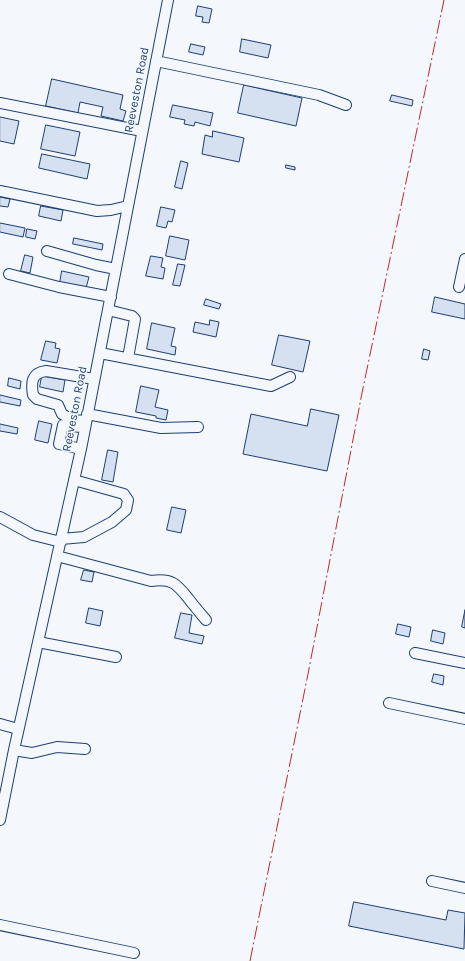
<!DOCTYPE html>
<html>
<head>
<meta charset="utf-8">
<style>
	body { margin:0 }
	canvas { display:block; background:#f4f7fb }
</style>
</head>
<body>
<canvas width="465" height="961"></canvas>
<script>
const g = document.querySelector('canvas').getContext('2d');
g.lineJoin = 'round';
function fillPath(path, color) { g.fillStyle = color; g.fill(path, 'evenodd'); }
function strokePath(path, color, width, dash) { g.strokeStyle = color; g.lineWidth = width; g.lineCap = dash ? 'butt' : 'round'; g.setLineDash(dash || []); g.stroke(path); }
function drawText(font, color, halo, rows, align = 'center') {
  g.font = font + ' Karla,sans-serif'; g.lineWidth = 3; g.setLineDash([]); g.textBaseline = 'middle'; g.strokeStyle = halo; g.fillStyle = color; for (const [text, x, y, turn = 0] of rows) {
    g.save(); g.translate(x, y); g.rotate((+turn || 0) * Math.PI / 180); g.textAlign = isNaN(turn) ? turn : align; if (halo) g.strokeText(text, 0, 0); g.fillText(text, 0, 0); g.restore();
  }
}
const building = new Path2D(`
	M 198,6 L 212,9 L 209,23 L 202,22 L 203,17 L 196,16 Z
	M 242,39 L 271,45 L 268,58 L 240,52 Z
	M 191,44 L 205,47 L 203,55 L 189,52 Z
	M 52,79 L 123,95 L 120,109 L 126,111 L 123,121 L 101,116 L 103,107 L 80,102 L 78,113 L 46,106 Z
	M 244,85 L 302,98 L 296,126 L 238,113 Z
	M 392,95 L 413,100 L 412,106 L 390,101 Z
	M 173,105 L 213,113 L 210,126 L 195,122 L 194,126 L 184,124 L 185,120 L 170,117 Z
	M 0,117 L 19,121 L 14,144 L 0,141 Z
	M 46,125 L 80,132 L 75,156 L 41,149 Z
	M 213,131 L 244,138 L 239,162 L 202,154 L 205,135 L 212,137 Z
	M 42,154 L 90,164 L 87,179 L 39,168 Z
	M 181,161 L 188,163 L 182,189 L 175,187 Z
	M 286,165 L 295,167 L 295,170 L 286,168 Z
	M 0,197 L 10,199 L 8,207 L 0,206 Z
	M 41,206 L 63,210 L 61,221 L 39,216 Z
	M 161,207 L 175,210 L 172,222 L 168,221 L 166,228 L 157,226 Z
	M 0,223 L 25,228 L 23,237 L 0,232 Z
	M 27,229 L 37,231 L 35,239 L 26,237 Z
	M 170,236 L 189,240 L 185,260 L 166,256 Z
	M 74,238 L 103,244 L 102,250 L 73,244 Z
	M 25,255 L 33,257 L 30,273 L 21,271 Z
	M 151,256 L 163,258 L 161,267 L 165,268 L 163,279 L 146,276 Z
	M 178,264 L 185,265 L 180,286 L 173,285 Z
	M 62,271 L 89,277 L 86,288 L 60,283 Z
	M 435,297 L 465,304 L 465,319 L 432,312 Z
	M 206,299 L 221,304 L 219,309 L 204,305 Z
	M 210,320 L 219,322 L 216,337 L 193,332 L 195,322 L 209,325 Z
	M 152,323 L 175,328 L 171,346 L 176,347 L 175,355 L 147,349 Z
	M 279,335 L 310,341 L 303,372 L 272,365 Z
	M 46,341 L 56,343 L 55,348 L 60,349 L 57,363 L 41,360 Z
	M 424,349 L 430,351 L 428,360 L 422,359 Z
	M 42,376 L 65,380 L 63,392 L 40,387 Z
	M 9,378 L 21,381 L 20,389 L 8,386 Z
	M 141,386 L 159,390 L 155,407 L 168,410 L 166,420 L 156,418 L 156,416 L 136,412 Z
	M 0,395 L 21,400 L 20,406 L 0,402 Z
	M 311,409 L 339,415 L 327,471 L 243,454 L 251,414 L 307,426 Z
	M 39,421 L 52,424 L 48,443 L 35,440 Z
	M 0,424 L 18,428 L 17,434 L 0,431 Z
	M 108,450 L 118,452 L 113,482 L 102,480 Z
	M 172,507 L 186,510 L 181,533 L 167,530 Z
	M 84,570 L 94,572 L 92,582 L 81,580 Z
	M 89,608 L 103,611 L 100,626 L 86,623 Z
	M 465,610 L 465,628 L 462,627 Z
	M 181,613 L 192,615 L 189,633 L 204,636 L 202,644 L 175,638 Z
	M 398,624 L 411,627 L 409,637 L 396,634 Z
	M 433,630 L 445,633 L 443,644 L 431,641 Z
	M 434,674 L 444,676 L 443,685 L 432,682 Z
	M 354,902 L 446,920 L 448,910 L 465,913 L 464,949 L 349,926 Z`);
fillPath(building, '#d5e0f0');
strokePath(building, '#1d3f73', 1);
const minor = new Path2D(`
	M 156,61 L 319,95 L 346,105
	M 0,103 L 142,131
	M 0,191 L 97,211 L 111,210 L 128,206
	M 47,251 L 96,265 L 116,269
	M 9,274 L 59,287 L 111,297
	M 459,287 L 465,259
	M 108,310 L 132,316 L 135,319 L 128,358
	M 100,353 L 271,386 L 290,377
	M 87,414 L 161,428 L 198,427
	M 86,420 L 74,421 L 62,414 L 58,405 L 37,399 L 33,395 C 31,383 31,373 46,371 L 94,379
	M 81,449 L 59,444 L 63,425 L 81,427
	M 0,517 L 33,535 L 61,542
	M 61,539 L 84,537 L 112,522 L 126,510 L 128,500 L 124,494 L 74,480
	M 57,556 L 151,581 C 171,578 176,583 188,598 C 194,606 200,613 206,620
	M 38,642 L 116,657
	M 415,653 L 465,663
	M 389,703 L 465,719
	M 0,724 L 18,729
	M 14,750 L 32,753 L 57,747 L 85,749
	M 0,820 L 14,750 L 81,449 L 168,0
	M 432,881 L 465,888
	M 0,925 L 134,953`);
strokePath(minor, '#1d3f73', 12);
strokePath(minor, '#f4f7fb', 10);
strokePath(new Path2D(`
	M 250,961 L 308,674 L 362,393 L 444,0`), '#c62828', 1, [14, 3, 2, 3]);
drawText('12px', '#1d3f73', '#f4f7fb', [
	["Reeveston Road",137,90,-79],
	["Reeveston Road",75,409,-79]
]);
</script>
</body>
</html>
